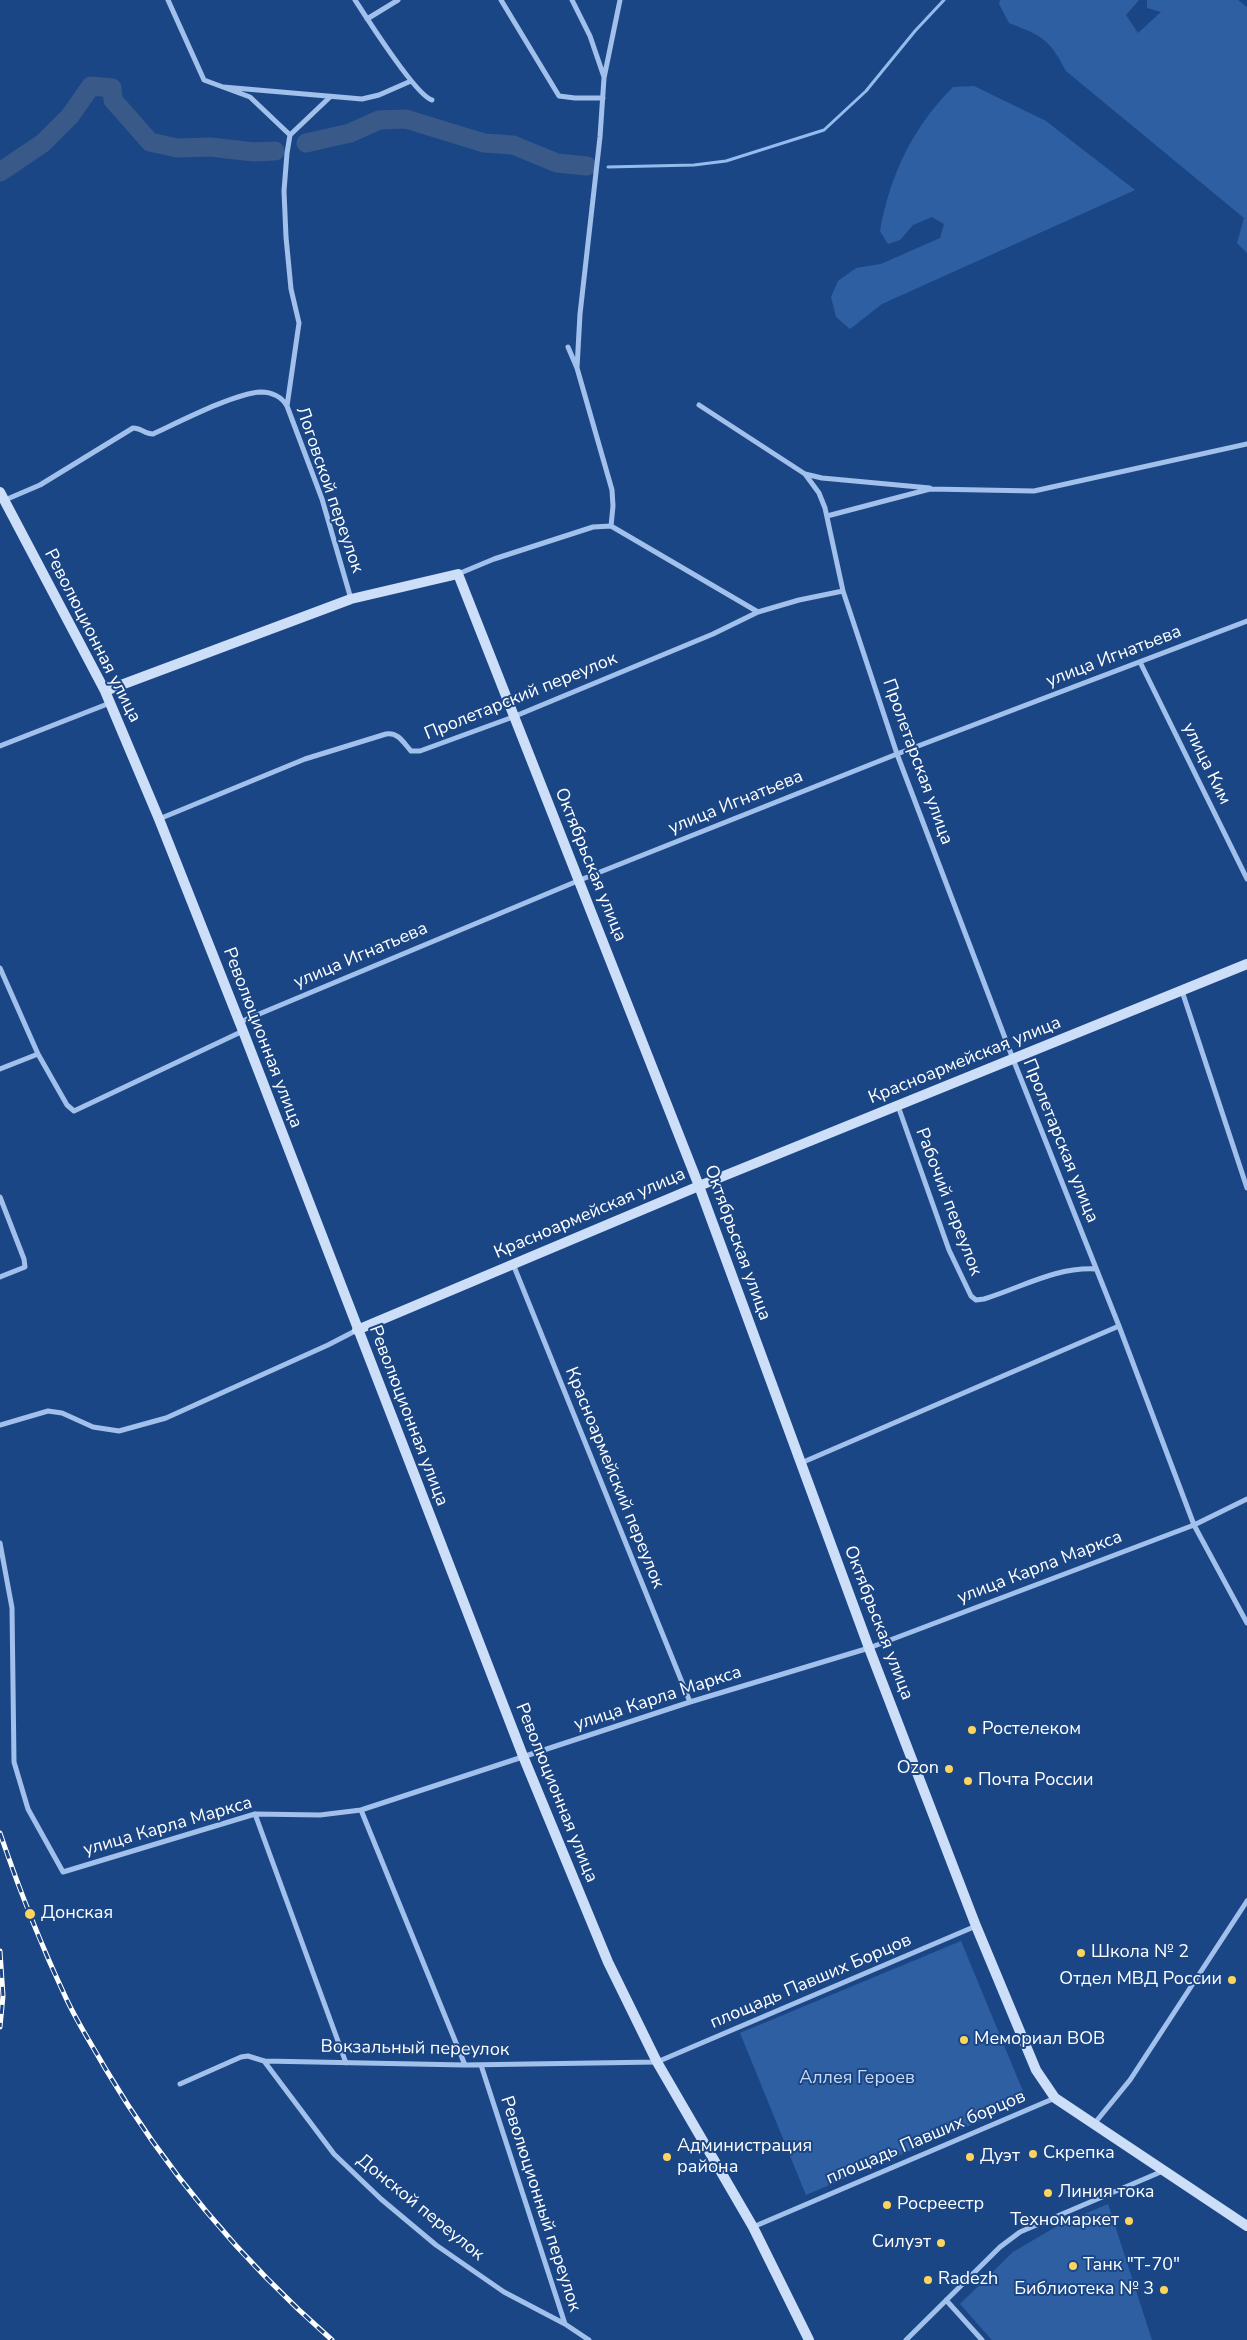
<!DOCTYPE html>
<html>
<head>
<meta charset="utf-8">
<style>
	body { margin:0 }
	canvas { display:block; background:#1b4685 }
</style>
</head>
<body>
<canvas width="1247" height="2340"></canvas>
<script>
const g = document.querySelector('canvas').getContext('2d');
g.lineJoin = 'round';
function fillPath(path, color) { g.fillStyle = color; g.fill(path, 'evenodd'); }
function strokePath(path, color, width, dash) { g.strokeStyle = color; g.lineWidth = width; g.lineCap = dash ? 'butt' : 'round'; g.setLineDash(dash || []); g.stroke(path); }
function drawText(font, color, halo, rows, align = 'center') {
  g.font = font + ' "Nunito Sans",sans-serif'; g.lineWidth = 4; g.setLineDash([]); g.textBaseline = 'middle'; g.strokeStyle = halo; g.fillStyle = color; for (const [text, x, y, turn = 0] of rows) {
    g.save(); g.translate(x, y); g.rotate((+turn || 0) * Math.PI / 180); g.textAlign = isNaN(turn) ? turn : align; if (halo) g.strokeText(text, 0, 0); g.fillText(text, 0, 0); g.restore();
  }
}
fillPath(new Path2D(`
	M 1000,0 L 1139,0 L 1126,15 L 1138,33 L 1161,12 L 1147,8 L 1147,0 L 1238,0 L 1247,7 L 1247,253 L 1237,243 L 1244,218 L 1066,71 C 1049,38 1042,36 1009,23 L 999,4 Z
	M 974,86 L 1046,121 L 1135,190 L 882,304 L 850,329 L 836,317 L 831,297 L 838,281 L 856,268 L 881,264 L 940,238 L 944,224 L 932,217 L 913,225 L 900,240 L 888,244 L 880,231 C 890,175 913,127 953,87 Z
	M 961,1941 L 1027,2101 L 806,2195 L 740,2033 Z
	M 1108,2204 L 1152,2340 L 992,2340 L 960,2304 L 1013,2252 L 1059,2225 Z`), '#2e5fa3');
strokePath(new Path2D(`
	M 608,167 L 694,165 L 726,161 L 824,130 L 866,91 L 915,31 L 944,0`), '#94bbed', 3);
strokePath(new Path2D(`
	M 306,143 L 350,133 L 379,120 L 406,119 L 484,143 L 513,145 L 557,163 L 587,166
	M 0,172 L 43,143 L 70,116 L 91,86 L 112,88 L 113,100 L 150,142 L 177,148 L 210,147 L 254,152 L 275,151`), '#395a88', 19);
strokePath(new Path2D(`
	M 168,0 L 204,80 L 250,97 L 290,135
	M 355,0 C 366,17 416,96 432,100
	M 501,0 L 559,96 L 575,98 L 603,98
	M 572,0 L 590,36 L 604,77
	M 367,19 L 398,0
	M 223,87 L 362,99 L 379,95 L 411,81
	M 568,347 L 577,368 L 612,490 L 613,506 L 611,526
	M 577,368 L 580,314 L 600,137 L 604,78 L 620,0
	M 699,405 L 805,474 L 822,478 L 930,488
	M 287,406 L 299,323 L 291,289 L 286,237 L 284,191 L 287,153 L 290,135 L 330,97
	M 805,474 L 819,493 L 825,508 L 843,591 L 897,754 L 1013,1059 L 1119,1326 L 1194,1525 L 1247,1623
	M 5,500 L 40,485 L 133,428 C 141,428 145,434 153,434 C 179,422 235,393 261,392 C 272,392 282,397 287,406 L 322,499 L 351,599
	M 827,516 L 930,489 L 1034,491 L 1247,444
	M 458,574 L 494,559 L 593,527 L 611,526 L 758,612
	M 1140,662 L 1247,879
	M 0,746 L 110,703
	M 159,819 L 305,759 L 386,734 C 398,732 403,742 411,751 L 420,751 L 513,717 L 713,634 L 758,612 L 799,600 L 843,591
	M 0,968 L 38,1054 L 67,1105 L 74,1111 L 243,1031
	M 1182,991 L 1247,1188
	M 240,1022 L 580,880 L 897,754 L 1247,621
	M 0,1069 L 38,1054
	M 898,1106 L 949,1250 L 971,1296 L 976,1300 L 984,1299 C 1023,1287 1055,1267 1096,1269
	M 0,1197 L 24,1259 L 25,1267 L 0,1277
	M 513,1264 L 690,1702
	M 0,1425 L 48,1411 L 62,1413 L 93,1427 L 119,1431 L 166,1418 L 328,1345 L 357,1330
	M 801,1463 L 1119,1326
	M 0,1543 L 12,1608 L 14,1762 L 28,1809 L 63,1872 L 255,1814 L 320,1815 L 361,1810 L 690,1702 L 869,1648 L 1194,1525 L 1247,1499
	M 361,1810 L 465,2065
	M 255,1814 L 346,2063
	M 264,2061 L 334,2154 L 381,2199 L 436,2245 L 504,2292 L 565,2324
	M 481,2065 L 565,2324 L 589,2340
	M 180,2084 L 241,2057 L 248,2056 L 264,2061 L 465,2065 L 657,2062 L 976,1926
	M 1094,2124 L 1130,2080 L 1247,1901
	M 753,2227 L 1055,2098
	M 946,2300 L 982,2340
	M 906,2340 L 1000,2247 L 1020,2232 L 1163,2171`), '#a1c0eb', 5);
strokePath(new Path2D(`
	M 0,492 L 105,691 L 159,819 L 243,1031 L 523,1756 L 608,1962 L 657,2062 L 753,2227 L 809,2340
	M 105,691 L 351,599 L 458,574 L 699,1186 L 869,1648 L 976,1926 L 1036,2070 L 1055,2098 L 1247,2226
	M 357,1330 L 699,1186 L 1247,964`), '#cddef8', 10);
const rail = new Path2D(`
	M 0,1833 C 19,1889 41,1945 66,1998 C 77,2022 92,2045 105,2068 C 166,2171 242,2261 332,2340
	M 0,1951 L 3,1996 L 0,2027`);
strokePath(rail, '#fff', 5);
strokePath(rail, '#1b4685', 3, [9]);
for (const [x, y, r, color] of [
	[972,1730,5,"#fdd45d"],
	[949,1769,5,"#fdd45d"],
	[968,1781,5,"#fdd45d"],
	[30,1914,6,"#fdd45d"],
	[1081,1953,5,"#fdd45d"],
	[1232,1980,5,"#fdd45d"],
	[964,2040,5,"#fdd45d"],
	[1033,2154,5,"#fdd45d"],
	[667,2157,5,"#fdd45d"],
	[970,2157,5,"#fdd45d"],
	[1048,2193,5,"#fdd45d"],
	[887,2205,5,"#fdd45d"],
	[1129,2221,5,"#fdd45d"],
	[941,2243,5,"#fdd45d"],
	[1073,2266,5,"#fdd45d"],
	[928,2280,5,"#fdd45d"],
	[1164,2290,5,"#fdd45d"]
]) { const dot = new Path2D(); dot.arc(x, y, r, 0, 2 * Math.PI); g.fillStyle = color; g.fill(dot); strokePath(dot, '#1b4685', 2); }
drawText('18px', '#fff', '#1b4685', [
	["Логовской переулок",329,490,71],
	["Революционная улица",92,636,63],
	["улица Игнатьева",1114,657,-21],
	["Пролетарский переулок",521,697,-22],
	["Пролетарская улица",917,762,70],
	["улица Ким",1206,764,64],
	["улица Игнатьева",736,803,-22],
	["Октябрьская улица",590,865,68],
	["улица Игнатьева",361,956,-23],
	["Революционная улица",262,1038,69],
	["Красноармейская улица",965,1061,-22],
	["Пролетарская улица",1060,1141,68],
	["Рабочий переулок",948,1202,69],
	["Красноармейская улица",590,1214,-23],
	["Октябрьская улица",737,1243,70],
	["Революционная улица",408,1416,69],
	["Красноармейский переулок",614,1478,68],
	["улица Карла Маркса",1040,1568,-21],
	["Октябрьская улица",878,1623,69],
	["улица Карла Маркса",658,1699,-18],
	["Революционная улица",556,1793,68],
	["улица Карла Маркса",168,1827,-16],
	["площадь Павших Борцов",811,1982,-23],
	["Вокзальный переулок",415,2049,1],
	["площадь Павших борцов",926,2138,-23],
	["Революционный переулок",540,2204,72],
	["Донской переулок",420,2208,39]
]);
drawText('18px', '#fff', '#1b4685', [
	["Ростелеком",982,1730],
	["Ozon",939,1769,"right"],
	["Почта России",978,1781],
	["Донская",41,1914],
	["Школа № 2",1091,1953],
	["Отдел МВД России",1222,1980,"right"],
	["Мемориал ВОВ",974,2040],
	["Администрация",677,2147],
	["района",677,2168],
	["Скрепка",1043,2154],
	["Дуэт",980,2157],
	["Линия тока",1058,2193],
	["Росреестр",897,2205],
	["Техномаркет",1119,2221,"right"],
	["Силуэт",931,2243,"right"],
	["Танк \"Т-70\"",1083,2266],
	["Radezh",938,2280],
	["Библиотека № 3",1154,2290,"right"]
], 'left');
drawText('18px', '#c6dbf8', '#1b4685', [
	["Аллея Героев",857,2079]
]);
</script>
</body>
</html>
